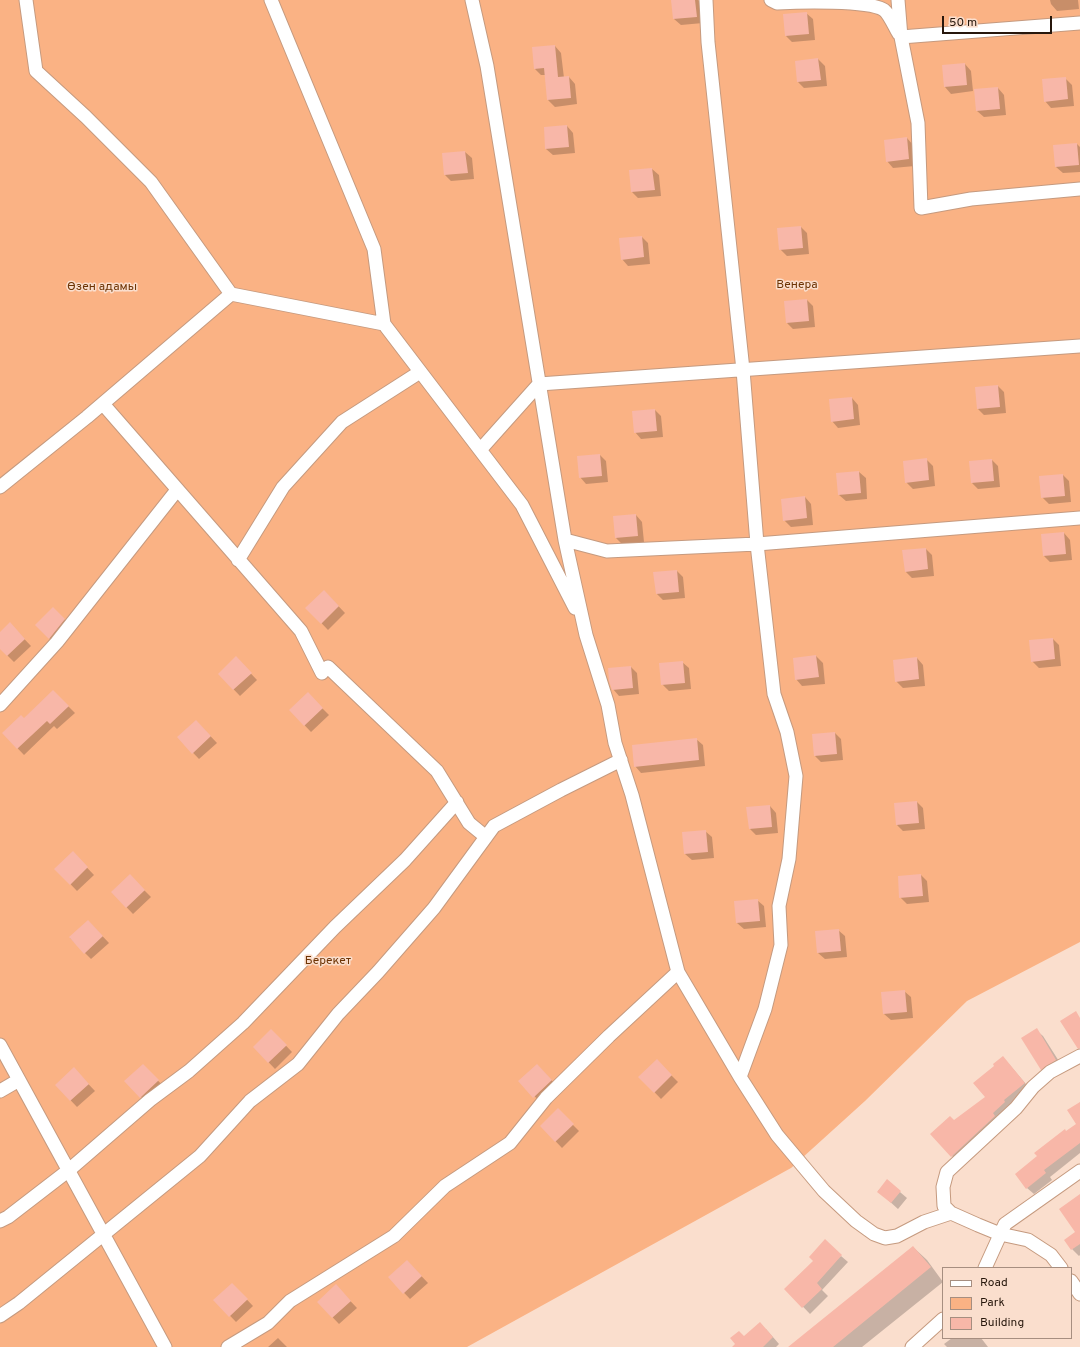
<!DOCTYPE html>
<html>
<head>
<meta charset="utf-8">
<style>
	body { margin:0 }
	#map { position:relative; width:1080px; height:1347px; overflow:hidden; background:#fadecd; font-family:Overpass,sans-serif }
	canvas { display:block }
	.legend { position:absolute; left:942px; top:1267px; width:130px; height:72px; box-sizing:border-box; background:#fadecd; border:1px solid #a68e80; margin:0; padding:5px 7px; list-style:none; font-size:12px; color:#27170c }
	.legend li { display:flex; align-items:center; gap:8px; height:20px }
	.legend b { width:20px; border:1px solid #a68e80 }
	.scale { position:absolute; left:942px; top:16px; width:110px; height:18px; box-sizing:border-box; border:2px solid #27170c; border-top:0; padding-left:5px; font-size:12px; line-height:14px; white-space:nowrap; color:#27170c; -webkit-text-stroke:3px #fadecd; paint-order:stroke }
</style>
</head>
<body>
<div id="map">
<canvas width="1080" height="1347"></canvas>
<ul class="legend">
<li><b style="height:5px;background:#fff"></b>Road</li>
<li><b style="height:11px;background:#fab284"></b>Park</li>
<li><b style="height:11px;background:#f8b7a8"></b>Building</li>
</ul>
<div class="scale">50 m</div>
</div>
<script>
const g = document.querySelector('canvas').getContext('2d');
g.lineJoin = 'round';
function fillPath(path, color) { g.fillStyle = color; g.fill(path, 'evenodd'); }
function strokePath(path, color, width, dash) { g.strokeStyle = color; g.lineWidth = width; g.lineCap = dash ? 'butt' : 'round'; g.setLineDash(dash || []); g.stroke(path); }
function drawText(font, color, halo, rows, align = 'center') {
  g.font = font + ' Overpass,sans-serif'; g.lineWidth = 3; g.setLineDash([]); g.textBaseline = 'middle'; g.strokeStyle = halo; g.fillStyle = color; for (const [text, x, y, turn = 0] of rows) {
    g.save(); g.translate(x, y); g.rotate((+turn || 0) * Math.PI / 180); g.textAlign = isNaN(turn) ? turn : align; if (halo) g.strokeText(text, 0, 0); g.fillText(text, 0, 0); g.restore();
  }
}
fillPath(new Path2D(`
	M 0,0 L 1080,0 L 1080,942 L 967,1001 L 865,1101 L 791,1168 L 467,1347 L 0,1347 Z`), '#fab284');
fillPath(new Path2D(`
	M 672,0 L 698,0 L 701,3 L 703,23 L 681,25 L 674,19 Z
	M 1050,0 L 1078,0 L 1079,9 L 1057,11 L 1051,4 Z
	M 806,13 L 813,19 L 815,40 L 792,42 L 786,36 Z
	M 555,46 L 561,53 L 564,78 L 569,77 L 575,84 L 577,104 L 555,107 L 548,100 L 546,75 L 541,75 L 535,69 Z
	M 818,59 L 825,66 L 827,86 L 804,88 L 798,82 Z
	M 965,64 L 971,71 L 973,91 L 951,94 L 945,87 L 943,66 Z
	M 1065,78 L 1072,85 L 1074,106 L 1051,108 L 1045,101 Z
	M 998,88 L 1004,95 L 1006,115 L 984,117 L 977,111 Z
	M 567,126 L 573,133 L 575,153 L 553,155 L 546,149 L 545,128 Z
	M 907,138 L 913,145 L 915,166 L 893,168 L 887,161 Z
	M 1077,144 L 1080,147 L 1080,172 L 1063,173 L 1056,167 Z
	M 465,152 L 472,158 L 474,179 L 451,181 L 445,175 Z
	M 652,169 L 659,175 L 661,196 L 638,198 L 632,192 Z
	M 801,227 L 807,233 L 809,254 L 787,256 L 780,249 Z
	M 642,237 L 648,243 L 650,264 L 628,266 L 622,259 Z
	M 807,300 L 813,306 L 815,327 L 793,329 L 787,323 Z
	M 998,386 L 1004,392 L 1006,413 L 984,415 L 978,409 Z
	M 852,398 L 858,405 L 860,425 L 838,428 L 832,421 Z
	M 655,410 L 661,416 L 663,437 L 641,439 L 635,432 Z
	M 600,455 L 606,461 L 608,482 L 586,484 L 580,477 Z
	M 926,459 L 933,466 L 935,486 L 913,489 L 906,482 Z
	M 992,460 L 998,466 L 1000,487 L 978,489 L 972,483 Z
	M 859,472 L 866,478 L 867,499 L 846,501 L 839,495 Z
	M 1063,475 L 1069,481 L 1071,502 L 1049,504 L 1042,497 Z
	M 805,497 L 811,504 L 813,525 L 791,527 L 784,520 Z
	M 636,515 L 642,522 L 644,542 L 622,544 L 616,538 Z
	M 1064,533 L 1070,540 L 1072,560 L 1050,562 L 1044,556 L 1042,535 Z
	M 926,549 L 932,555 L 934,576 L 912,578 L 905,571 Z
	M 677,571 L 683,577 L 685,598 L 663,600 L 656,593 Z
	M 324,591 L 345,613 L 328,630 L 307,608 Z
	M 53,608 L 71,626 L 56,645 L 36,625 Z
	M 10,624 L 31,646 L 14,662 L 0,648 L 0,633 Z
	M 1053,639 L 1059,645 L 1061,666 L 1039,668 L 1032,661 Z
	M 816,656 L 823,663 L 825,684 L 802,686 L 796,679 Z
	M 236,658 L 257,680 L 240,696 L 219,674 Z
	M 917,658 L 923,665 L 925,686 L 903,688 L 896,681 Z
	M 682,662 L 689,668 L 691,689 L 669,691 L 662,684 Z
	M 631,667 L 637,673 L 639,694 L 619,696 L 613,689 Z
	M 53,691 L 75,713 L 57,729 L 54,726 L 24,755 L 3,733 L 24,719 Z
	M 308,694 L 329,715 L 311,732 L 290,710 Z
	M 196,721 L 217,743 L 199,759 L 178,737 Z
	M 835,733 L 841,739 L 843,760 L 821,762 L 815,756 Z
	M 696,739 L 703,745 L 705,766 L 641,773 L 635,766 Z
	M 917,802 L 923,808 L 925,829 L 903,831 L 897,825 Z
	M 770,806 L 776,813 L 778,833 L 756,835 L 750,829 Z
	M 705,831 L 712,837 L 714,858 L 692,860 L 685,854 Z
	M 73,853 L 94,875 L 77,891 L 56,869 Z
	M 921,875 L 927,881 L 929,902 L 907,904 L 900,897 Z
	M 130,876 L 151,897 L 133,914 L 112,892 Z
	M 757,900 L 764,906 L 766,927 L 744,929 L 737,923 Z
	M 88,921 L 109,943 L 91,959 L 70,938 Z
	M 838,930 L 845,936 L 847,957 L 825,959 L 818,953 Z
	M 904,991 L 911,997 L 913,1018 L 891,1020 L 884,1014 Z
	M 271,1030 L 292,1052 L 275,1069 L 254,1047 Z
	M 1036,1030 L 1043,1036 L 1062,1066 L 1048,1075 L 1041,1069 Z
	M 657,1061 L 678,1082 L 661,1099 L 640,1077 Z
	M 1009,1064 L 1031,1090 L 958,1163 L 952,1156 L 986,1097 Z
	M 143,1065 L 164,1087 L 147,1103 L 126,1081 Z
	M 537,1065 L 558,1087 L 541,1103 L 520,1081 Z
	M 74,1069 L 95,1091 L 77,1107 L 56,1085 Z
	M 1080,1102 L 1080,1153 L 1050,1177 L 1052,1180 L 1034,1194 L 1027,1188 L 1038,1156 L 1077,1125 Z
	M 558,1110 L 579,1131 L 562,1148 L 541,1126 Z
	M 887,1181 L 907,1198 L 898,1209 L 878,1191 Z
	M 1080,1196 L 1080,1255 L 1079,1256 L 1072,1249 L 1077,1233 Z
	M 913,1247 L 927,1260 L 943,1282 L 862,1347 L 810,1347 Z
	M 841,1256 L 848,1262 L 822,1290 L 828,1296 L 810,1314 L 786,1289 Z
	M 407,1261 L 428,1283 L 410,1299 L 389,1277 Z
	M 232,1284 L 253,1306 L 236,1322 L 215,1300 Z
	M 336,1286 L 357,1308 L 339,1324 L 318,1302 Z
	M 766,1329 L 779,1344 L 776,1347 L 738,1347 L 744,1337 Z
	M 278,1338 L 287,1347 L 268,1347 Z
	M 952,1338 L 981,1338 L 988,1347 L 947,1347 L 944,1344 Z`), '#0003');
fillPath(new Path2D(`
	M 671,0 L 695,0 L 697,17 L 673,19 Z
	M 807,12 L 809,34 L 785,36 L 783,14 Z
	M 555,45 L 558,77 L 569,76 L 571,98 L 547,100 L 544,68 L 534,69 L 532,47 Z
	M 818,58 L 821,80 L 797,82 L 795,61 Z
	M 965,63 L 967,85 L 944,87 L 942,65 Z
	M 1066,77 L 1068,99 L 1044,102 L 1042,79 Z
	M 998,87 L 1000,109 L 976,111 L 974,89 Z
	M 567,125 L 569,147 L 545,149 L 544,127 Z
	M 907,137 L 909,159 L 886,162 L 884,140 Z
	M 1077,143 L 1079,165 L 1055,167 L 1053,145 Z
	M 465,151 L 468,173 L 444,175 L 442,153 Z
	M 652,168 L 655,190 L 631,192 L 629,170 Z
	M 801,226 L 803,248 L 779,250 L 777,228 Z
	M 642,236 L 644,257 L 621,260 L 619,238 Z
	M 807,299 L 809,321 L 786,323 L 784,301 Z
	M 998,385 L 1000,407 L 977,409 L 975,387 Z
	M 852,397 L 854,419 L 831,422 L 829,399 Z
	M 655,409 L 657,431 L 634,433 L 632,411 Z
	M 600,454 L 602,476 L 579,478 L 577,456 Z
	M 927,458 L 929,480 L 905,483 L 903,461 Z
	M 992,459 L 994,481 L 971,483 L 969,461 Z
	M 859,471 L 861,493 L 838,495 L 836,473 Z
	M 1063,474 L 1065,496 L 1041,498 L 1039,476 Z
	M 805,496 L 807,518 L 783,521 L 781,499 Z
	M 636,514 L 638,536 L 615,538 L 613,516 Z
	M 1064,532 L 1066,554 L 1043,556 L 1041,534 Z
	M 926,548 L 928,569 L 905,572 L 902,550 Z
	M 677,570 L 679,592 L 656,594 L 653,572 Z
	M 324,590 L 339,606 L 321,624 L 305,608 Z
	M 53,607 L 65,619 L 49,639 L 35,625 Z
	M 10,622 L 25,639 L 7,656 L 0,649 L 0,632 Z
	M 1053,638 L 1055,659 L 1031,662 L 1029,640 Z
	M 816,655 L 819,677 L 795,680 L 793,658 Z
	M 236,656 L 252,673 L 233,690 L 218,674 Z
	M 917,657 L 919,679 L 895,682 L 893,660 Z
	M 683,661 L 685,683 L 661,685 L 659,663 Z
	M 631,666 L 633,688 L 612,690 L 609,681 L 608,668 Z
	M 53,690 L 69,706 L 50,724 L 47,721 L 17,749 L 2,733 L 21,715 L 24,718 Z
	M 308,692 L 323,708 L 304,726 L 289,710 Z
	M 196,720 L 211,736 L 192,754 L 177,737 Z
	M 835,732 L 837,754 L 814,756 L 812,734 Z
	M 697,738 L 699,760 L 634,767 L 632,745 Z
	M 917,801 L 919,823 L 896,825 L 894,803 Z
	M 770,805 L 772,827 L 749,829 L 746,807 Z
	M 706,830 L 708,852 L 684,854 L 682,832 Z
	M 73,851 L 88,867 L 70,885 L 54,869 Z
	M 130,874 L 145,890 L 126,908 L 111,892 Z
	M 921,874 L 923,896 L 899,898 L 898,876 Z
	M 758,899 L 760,921 L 736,923 L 734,901 Z
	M 88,920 L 103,936 L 84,954 L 69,937 Z
	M 839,929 L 841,951 L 817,953 L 815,931 Z
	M 905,990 L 907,1012 L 883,1014 L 881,992 Z
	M 1076,1011 L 1080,1018 L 1080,1048 L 1078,1049 L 1060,1021 Z
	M 1037,1028 L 1056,1060 L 1041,1070 L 1021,1038 Z
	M 271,1029 L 287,1045 L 268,1063 L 253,1047 Z
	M 1003,1056 L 1025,1083 L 1004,1100 L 1005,1102 L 993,1113 L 995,1116 L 951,1157 L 930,1134 L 950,1116 L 954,1120 L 985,1097 L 973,1083 L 994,1066 L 993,1064 Z
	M 657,1059 L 672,1075 L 654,1093 L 638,1077 Z
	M 143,1064 L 159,1080 L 140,1098 L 124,1081 Z
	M 537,1064 L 552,1080 L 533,1098 L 518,1081 Z
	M 74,1067 L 89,1084 L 70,1101 L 55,1085 Z
	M 1080,1102 L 1080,1143 L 1044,1170 L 1046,1173 L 1026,1189 L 1015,1174 L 1037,1156 L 1034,1153 L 1065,1129 L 1066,1131 L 1076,1124 L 1067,1110 Z
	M 558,1108 L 574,1124 L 555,1142 L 540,1126 Z
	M 887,1179 L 901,1191 L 891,1203 L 877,1192 Z
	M 1080,1194 L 1080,1244 L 1071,1250 L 1064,1240 L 1075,1232 L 1059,1209 Z
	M 825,1239 L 842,1255 L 817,1283 L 822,1289 L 802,1308 L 784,1289 L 813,1261 L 809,1257 Z
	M 913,1246 L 931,1267 L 833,1347 L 788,1347 Z
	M 407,1260 L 422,1276 L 403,1294 L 388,1277 Z
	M 232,1283 L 248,1299 L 229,1317 L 213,1300 Z
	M 336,1284 L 351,1301 L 332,1318 L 317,1302 Z
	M 760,1322 L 773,1337 L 763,1347 L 732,1347 L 735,1344 L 730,1338 L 739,1331 L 744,1336 Z`), '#f8b7a8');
const minor = new Path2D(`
	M 26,0 L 36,71 L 86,117 L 151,182 L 231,294 L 384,324 L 522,505 L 575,608
	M 271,0 L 374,249 L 384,324
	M 472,0 L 487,66 L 565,540 L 586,635 L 608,705 L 615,743 L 632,795 L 678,972 L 740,1077 L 777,1135 L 824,1191 L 856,1221 L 874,1234 L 885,1238 L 897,1236 L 924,1222 L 951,1213
	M 706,0 L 708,42 L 743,370 L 757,544 L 774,694 L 787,732 L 796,776 L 789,859 L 779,906 L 781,945 L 765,1009 L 740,1077
	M 771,0 L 777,3 C 799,2 868,0 884,10 C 890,15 895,28 899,34
	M 898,0 L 901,37 L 918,123 L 921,208 L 971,199 L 1080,189
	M 901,37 L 1080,23
	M 103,404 L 301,631 L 322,673
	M 480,450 L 539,384 L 1080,346
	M 0,487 L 87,417 L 231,294
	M 565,540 L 607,551 L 757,544 L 1080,518
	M 238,560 L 283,487 L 342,422 L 420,372
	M 328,667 L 437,771 L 469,823 L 486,837
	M 0,705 L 57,642 L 177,490
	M 0,1045 L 165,1347
	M 0,1091 L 19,1080
	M 0,1221 L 8,1217 L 69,1170 L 150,1100 L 189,1071 L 243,1023 L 335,927 L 405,860 L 457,802
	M 985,1268 L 1005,1224 L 1080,1171
	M 1061,1268 L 1051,1255 L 1028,1240 L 1000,1234 L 978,1225 L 951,1213 L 944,1206 L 943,1187 L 947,1172 L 1016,1108 L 1033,1087 L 1050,1072 L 1080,1056
	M 1071,1281 L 1080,1294
	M 0,1316 L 19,1303 L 200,1156 L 250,1101 L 298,1064 L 338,1014 L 378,972 L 434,908 L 494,826 L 561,790 L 621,760
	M 228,1347 L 268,1323 L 290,1301 L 394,1236 L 445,1186 L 510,1143 L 546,1098 L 609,1036 L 678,972
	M 912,1347 L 943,1319`);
strokePath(minor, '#c59a7f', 15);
strokePath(minor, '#fff', 13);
drawText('12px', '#6d3404', '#fadecd', [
	["Венера",797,286],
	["Өзен адамы",102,288],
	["Берекет",328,962]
]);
</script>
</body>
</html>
